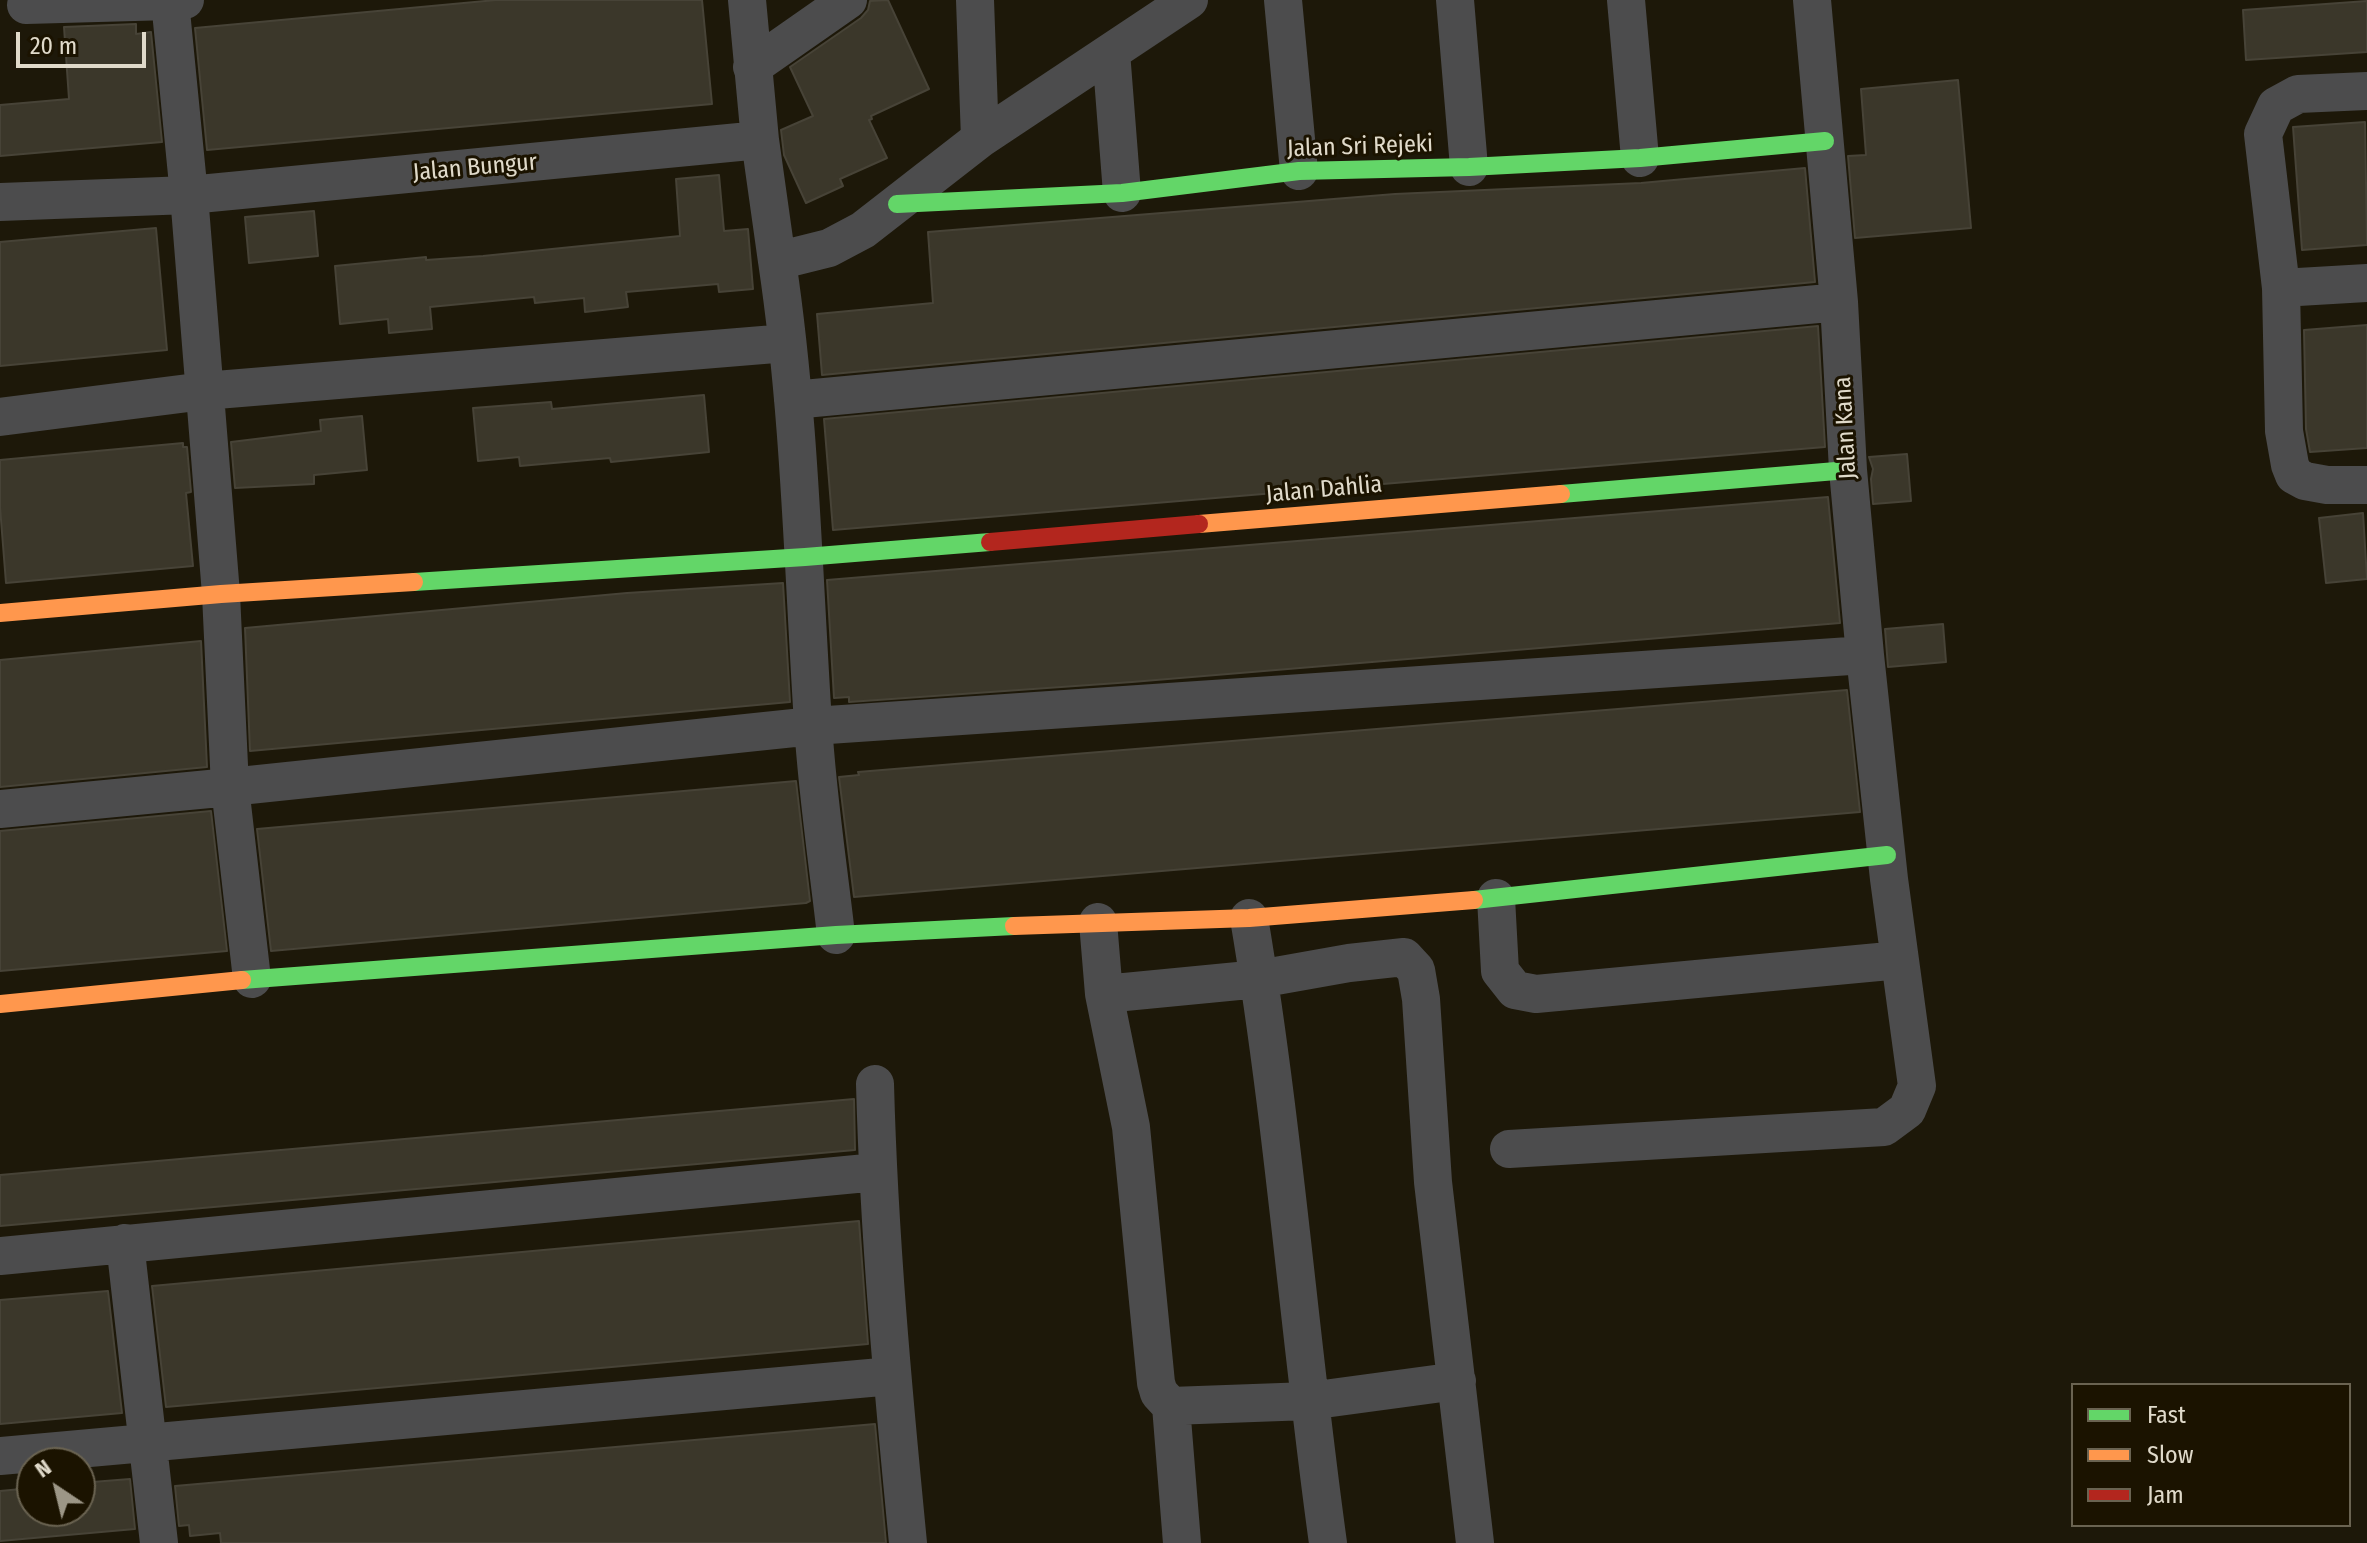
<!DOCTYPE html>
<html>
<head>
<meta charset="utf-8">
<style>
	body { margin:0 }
	#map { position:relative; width:2367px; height:1543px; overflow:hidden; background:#1d1809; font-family:"Fira Sans Condensed",sans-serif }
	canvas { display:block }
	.legend { position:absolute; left:2071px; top:1383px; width:280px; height:144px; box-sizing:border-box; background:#1b1300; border:2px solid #6a6351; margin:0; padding:10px 14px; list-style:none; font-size:24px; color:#e0daca }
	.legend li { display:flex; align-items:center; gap:16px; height:40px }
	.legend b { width:40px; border:2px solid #6a6351 }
	.north { position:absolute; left:16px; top:1447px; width:80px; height:80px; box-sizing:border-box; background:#1b1300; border:2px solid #6a6351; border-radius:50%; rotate:325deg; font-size:22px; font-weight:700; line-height:32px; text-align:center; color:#e0daca }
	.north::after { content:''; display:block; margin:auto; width:28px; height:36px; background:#9c9686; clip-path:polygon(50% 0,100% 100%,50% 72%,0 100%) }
	.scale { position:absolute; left:16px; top:32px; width:130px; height:36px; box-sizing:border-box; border:4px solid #e0daca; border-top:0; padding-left:10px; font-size:24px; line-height:28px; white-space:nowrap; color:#e0daca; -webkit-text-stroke:6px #1b1300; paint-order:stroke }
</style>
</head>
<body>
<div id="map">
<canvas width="2367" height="1543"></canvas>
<ul class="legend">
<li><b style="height:10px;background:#63d668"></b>Fast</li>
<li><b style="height:10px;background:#ff974d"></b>Slow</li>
<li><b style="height:10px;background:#b3261e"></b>Jam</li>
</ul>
<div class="north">N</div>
<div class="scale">20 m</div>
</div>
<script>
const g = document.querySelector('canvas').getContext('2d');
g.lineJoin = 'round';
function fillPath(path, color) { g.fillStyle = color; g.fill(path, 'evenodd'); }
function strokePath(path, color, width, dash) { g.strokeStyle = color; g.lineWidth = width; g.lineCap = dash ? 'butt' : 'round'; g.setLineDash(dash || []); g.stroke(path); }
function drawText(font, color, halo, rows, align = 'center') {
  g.font = font + ' "Fira Sans Condensed",sans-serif'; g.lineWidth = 6; g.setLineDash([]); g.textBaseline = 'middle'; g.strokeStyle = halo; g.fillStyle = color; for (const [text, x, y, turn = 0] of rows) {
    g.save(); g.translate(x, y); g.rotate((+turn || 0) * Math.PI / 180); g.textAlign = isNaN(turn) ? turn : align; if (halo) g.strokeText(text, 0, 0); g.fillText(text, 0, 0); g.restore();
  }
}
const building = new Path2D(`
	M 496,0 L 702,0 L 712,104 L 207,150 L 195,28 Z
	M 888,0 L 929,89 L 871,116 L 872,119 L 869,120 L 887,158 L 840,179 L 843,186 L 806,203 L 784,155 L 781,130 L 813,116 L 790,67 L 861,18 L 868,10 L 870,1 Z
	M 2367,1 L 2367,52 L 2246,60 L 2243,10 Z
	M 136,24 L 136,34 L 151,32 L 162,142 L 0,156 L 0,105 L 69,99 L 64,27 Z
	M 1958,80 L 1971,228 L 1855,238 L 1848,156 L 1866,155 L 1861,89 Z
	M 2365,122 L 2367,245 L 2302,250 L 2293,127 Z
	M 1805,168 L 1815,282 L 822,375 L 817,314 L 933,303 L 928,232 L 1395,194 L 1641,183 Z
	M 719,175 L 724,231 L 748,229 L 753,289 L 719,292 L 718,284 L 626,292 L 628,307 L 585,312 L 584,298 L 535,303 L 534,297 L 430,307 L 432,329 L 389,333 L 388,319 L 340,324 L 335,266 L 426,257 L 426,260 L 483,256 L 680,236 L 676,179 Z
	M 314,211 L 318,256 L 249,263 L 245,217 Z
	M 156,228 L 167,350 L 0,366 L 0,242 Z
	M 2367,325 L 2367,448 L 2310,452 L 2306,429 L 2304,330 Z
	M 1818,326 L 1825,447 L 833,530 L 824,419 Z
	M 704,395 L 709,452 L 611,462 L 610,458 L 520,466 L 519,457 L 478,461 L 473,408 L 551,402 L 552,409 Z
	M 362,416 L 367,470 L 314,475 L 314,484 L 235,488 L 231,442 L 321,431 L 320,420 Z
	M 183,443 L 183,447 L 187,447 L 191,492 L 186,493 L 193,566 L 6,583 L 0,507 L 0,460 Z
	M 1907,454 L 1911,501 L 1873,504 L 1871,479 L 1873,469 L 1869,457 Z
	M 1828,497 L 1840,623 L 1132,682 L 849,702 L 849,697 L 834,698 L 827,580 Z
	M 2363,513 L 2367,579 L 2326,583 L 2319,518 Z
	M 783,583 L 790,702 L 250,751 L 245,628 L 627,593 Z
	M 1943,624 L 1946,662 L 1888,667 L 1885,629 Z
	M 201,641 L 207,767 L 0,787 L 0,660 Z
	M 1847,690 L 1860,812 L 854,897 L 839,777 L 859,775 L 858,772 Z
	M 796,781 L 810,901 L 806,903 L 271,951 L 257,829 Z
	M 211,811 L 227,951 L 0,971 L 0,831 Z
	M 854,1099 L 855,1150 L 0,1226 L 0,1175 Z
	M 859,1221 L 868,1344 L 166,1407 L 152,1286 Z
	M 108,1291 L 122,1413 L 0,1424 L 0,1300 Z
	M 875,1424 L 886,1543 L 221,1543 L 220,1533 L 190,1536 L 189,1525 L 179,1526 L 175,1486 Z
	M 130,1479 L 135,1529 L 0,1541 L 0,1491 L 32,1488 L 32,1511 L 80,1511 L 80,1483 Z`);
fillPath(building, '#3b372a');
strokePath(building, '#474337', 2);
strokePath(new Path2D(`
	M 185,0 L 170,1 L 189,195 L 221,594 L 230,787 L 252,979
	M 747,0 L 760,140 L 777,261
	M 975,0 L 980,139
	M 1283,0 L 1299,171
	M 1455,0 L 1469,167
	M 1626,0 L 1640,158
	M 26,5 L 170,1
	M 1111,52 L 1122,193
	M 752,67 L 848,0
	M 2367,91 L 2298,94 L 2276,106 L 2263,134 L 2281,288 L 2284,431 L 2290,465 L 2294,475 L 2305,481 L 2327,485 L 2367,485
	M 0,202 L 189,195 L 760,140
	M 2281,288 L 2367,283
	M 793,400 L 1839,302
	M 0,417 L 204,391 L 787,343
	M 0,809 L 230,787 L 813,726 L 1865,655
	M 1496,898 L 1500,971 L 1515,990 L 1536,994 L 1900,960
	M 1249,918 C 1284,1125 1299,1335 1328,1543
	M 1098,922 L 1104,994 L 1131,1127 L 1156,1383 L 1159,1393 L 1171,1406 L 1309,1401 L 1457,1381
	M 836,935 C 828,864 817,793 813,723 C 803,569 800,414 777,261 L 829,248 L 863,230 L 980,139 L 1189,0
	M 1104,994 L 1259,979 L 1349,963 L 1404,957 L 1416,970 L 1421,999 L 1433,1182 L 1475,1543
	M 875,1084 C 879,1237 893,1390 908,1543
	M 1509,1149 L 1884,1127 L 1907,1110 L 1917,1086 L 1889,879 L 1865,655 L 1848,470 L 1839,302 L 1812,0
	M 125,1243 L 159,1543
	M 0,1256 L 877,1172
	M 1171,1406 L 1182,1543
	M 0,1456 L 892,1376`), '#4c4c4d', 38);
strokePath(new Path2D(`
	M 897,204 L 1122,193 L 1299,171 L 1469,167 L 1640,158 L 1825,141
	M 1561,494 L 1848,470
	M 414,582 L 805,557 L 990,542
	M 1474,900 L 1887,855
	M 242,980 L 836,935 L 1014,926`), '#63d668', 18);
strokePath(new Path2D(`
	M 1199,524 L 1561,494
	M 0,613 L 221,594 L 414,582
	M 1014,926 L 1249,918 L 1474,900
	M 0,1004 L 242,980`), '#ff974d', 18);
strokePath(new Path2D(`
	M 990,542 L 1199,524`), '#b3261e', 18);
drawText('24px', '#e0daca', '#1b1300', [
	["Jalan Sri Rejeki",1360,147,-2],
	["Jalan Bungur",475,168,-5],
	["Jalan Kana",1846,428,-93],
	["Jalan Dahlia",1324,490,-5]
]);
</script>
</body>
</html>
